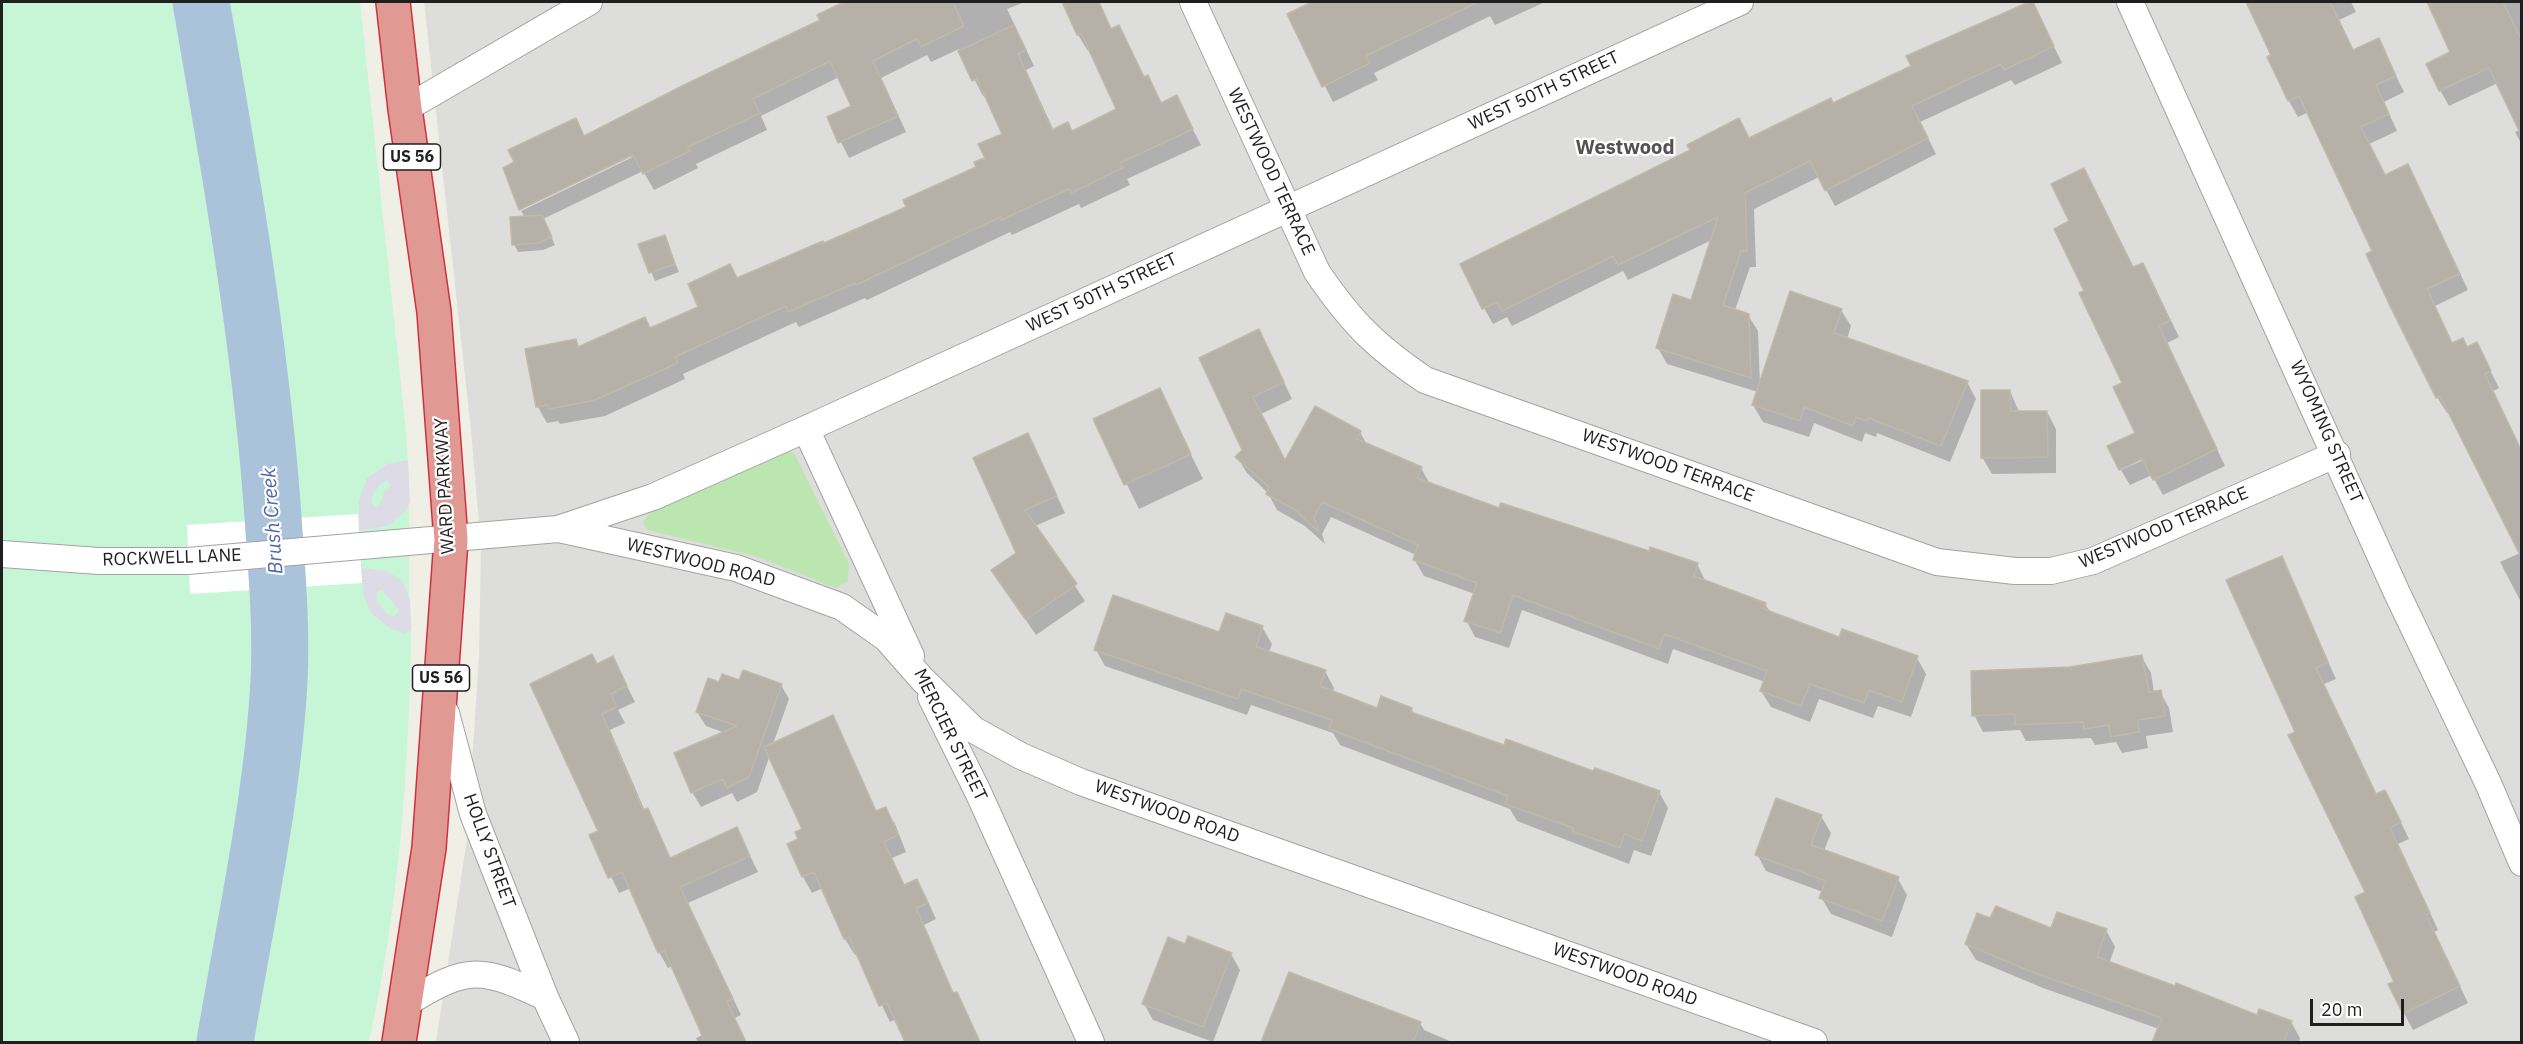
<!DOCTYPE html>
<html>
<head>
<meta charset="utf-8">
<style>
	body { margin:0 }
	#map { position:relative; width:2523px; height:1044px; overflow:hidden; background:#efefe6; font-family:"IBM Plex Sans",sans-serif }
	canvas { display:block }
	.frame { position:absolute; inset:0; border:3px solid #1f1f1f; pointer-events:none }
	.scale { position:absolute; left:2310px; top:999px; width:94px; height:27px; box-sizing:border-box; border:3px solid #1f1f1f; border-top:0; padding-left:8px; font-size:18px; line-height:21px; white-space:nowrap; color:#1f1f1f; -webkit-text-stroke:4px #fff; paint-order:stroke }
</style>
</head>
<body>
<div id="map">
<canvas width="2523" height="1044"></canvas>
<div class="frame"></div>
<div class="scale">20 m</div>
</div>
<script>
const g = document.querySelector('canvas').getContext('2d');
g.lineJoin = 'round';
function fillPath(path, color) { g.fillStyle = color; g.fill(path, 'evenodd'); }
function strokePath(path, color, width, dash) { g.strokeStyle = color; g.lineWidth = width; g.lineCap = dash ? 'butt' : 'round'; g.setLineDash(dash || []); g.stroke(path); }
function drawText(font, color, halo, rows, align = 'center') {
  g.font = font + ' "IBM Plex Sans",sans-serif'; g.lineWidth = 4.5; g.setLineDash([]); g.textBaseline = 'middle'; g.strokeStyle = halo; g.fillStyle = color; for (const [text, x, y, turn = 0] of rows) {
    g.save(); g.translate(x, y); g.rotate((+turn || 0) * Math.PI / 180); g.textAlign = isNaN(turn) ? turn : align; if (halo) g.strokeText(text, 0, 0); g.fillText(text, 0, 0); g.restore();
  }
}
fillPath(new Path2D(`
	M 424,2 L 2521,2 L 2521,1042 L 436,1042 L 467,839 L 479,657 L 481,547 L 471,430 Z`), '#dddddc');
fillPath(new Path2D(`
	M 787,451 L 794,453 L 849,564 L 848,581 L 836,588 L 755,556 L 647,530 L 643,522 L 651,512 Z`), '#bce6b0');
fillPath(new Path2D(`
	M 2,2 L 360,2 L 406,431 C 410,484 409,537 409,590 C 409,604 412,617 411,631 C 409,768 399,908 369,1042 L 2,1042 Z`), '#c7f6d7');
fillPath(new Path2D(`
	M 408,460 L 410,502 L 406,510 L 390,525 L 359,531 L 359,500 L 367,478 L 387,464 ZM 388,480 L 390,487 L 385,491 L 379,506 L 374,507 L 371,502 L 373,494 L 380,484 Z
	M 361,568 L 386,571 L 403,581 L 410,600 L 411,631 L 403,633 L 388,627 L 371,613 L 363,593 ZM 381,589 L 399,610 L 394,617 L 387,614 L 377,601 L 376,593 Z`), '#dddbe5');
fillPath(new Path2D(`
	M 358,514 L 362,583 L 190,594 L 187,525 Z`), '#fff');
fillPath(new Path2D(`
	M 848,2 L 1025,2 L 1007,9 L 1034,66 L 1026,70 L 1054,131 L 1072,132 L 1118,110 L 1090,49 L 1088,51 L 1078,35 L 1064,2 L 1099,2 L 1112,30 L 1119,27 L 1145,79 L 1148,77 L 1162,104 L 1176,97 L 1201,145 L 1127,179 L 1130,185 L 1081,208 L 1079,204 L 1012,235 L 1010,232 L 867,300 L 865,298 L 799,327 L 796,322 L 683,374 L 685,379 L 605,416 L 560,424 L 558,421 L 547,423 L 538,407 L 527,350 L 576,341 L 580,348 L 650,330 L 700,307 L 737,280 L 908,208 L 978,167 L 987,158 L 1004,134 L 986,95 L 983,96 L 959,49 L 931,62 L 927,55 L 881,78 L 906,132 L 849,158 L 829,118 L 853,107 L 839,77 L 761,116 L 767,130 L 696,164 L 698,168 L 654,190 L 643,171 L 543,219 L 555,245 L 543,250 L 518,252 L 514,244 L 525,217 L 521,211 L 641,153 L 639,150 L 520,208 L 575,120 L 585,138 L 822,21 L 819,15 Z
	M 1316,2 L 1545,2 L 1495,25 L 1490,16 L 1374,73 L 1378,80 L 1333,102 L 1289,15 Z
	M 2032,2 L 2062,63 L 2015,85 L 2011,80 L 1920,122 L 1936,154 L 1835,206 L 1819,177 L 1754,209 L 1756,267 L 1750,267 L 1735,310 L 1748,315 L 1758,331 L 1760,386 L 1841,310 L 1851,326 L 1847,339 L 1967,382 L 1976,399 L 1950,462 L 1877,433 L 1876,437 L 1865,433 L 1862,442 L 1814,423 L 1809,437 L 1763,422 L 1753,405 L 1758,392 L 1667,364 L 1658,348 L 1692,302 L 1712,240 L 1628,280 L 1623,271 L 1512,326 L 1507,317 L 1493,324 L 1484,308 L 1749,139 L 1833,105 L 1913,67 L 1908,57 Z
	M 2248,2 L 2351,2 L 2356,12 L 2339,20 L 2353,51 L 2378,40 L 2404,92 L 2384,102 L 2397,131 L 2369,144 L 2385,177 L 2408,166 L 2417,183 L 2468,290 L 2435,306 L 2453,344 L 2467,349 L 2477,344 L 2499,388 L 2493,391 L 2522,452 L 2522,604 L 2500,562 L 2520,553 L 2450,412 L 2447,413 L 2437,397 L 2374,252 L 2309,112 L 2298,117 L 2289,101 Z
	M 2429,2 L 2522,2 L 2522,145 L 2515,132 L 2520,130 L 2498,83 L 2449,106 L 2440,90 L 2452,53 Z
	M 2084,170 L 2134,269 L 2142,265 L 2152,281 L 2179,337 L 2167,343 L 2225,466 L 2163,495 L 2152,475 L 2130,485 L 2121,470 L 2150,457 L 2137,434 L 2124,384 L 2086,291 L 2072,222 Z
	M 664,236 L 679,272 L 655,281 L 640,245 Z
	M 1267,347 L 1292,399 L 1261,414 L 1285,462 L 1360,432 L 1367,445 L 1421,468 L 1430,484 L 1500,510 L 1697,564 L 1706,582 L 1765,604 L 1771,613 L 1840,639 L 1917,658 L 1926,674 L 1911,717 L 1878,706 L 1873,718 L 1819,699 L 1810,722 L 1771,707 L 1761,691 L 1765,682 L 1673,649 L 1668,664 L 1522,610 L 1509,648 L 1475,637 L 1466,620 L 1475,594 L 1424,576 L 1414,559 L 1416,555 L 1331,517 L 1322,534 L 1325,544 L 1305,526 L 1277,510 L 1268,493 L 1247,473 L 1237,457 L 1244,450 L 1201,358 Z
	M 1159,390 L 1203,479 L 1139,509 L 1095,420 Z
	M 2010,391 L 2019,412 L 2047,412 L 2056,429 L 2056,473 L 1992,474 L 1982,457 Z
	M 1028,435 L 1065,513 L 1035,526 L 1085,601 L 1036,635 L 993,571 L 1018,553 Z
	M 2281,558 L 2336,679 L 2324,684 L 2377,795 L 2394,808 L 2409,839 L 2398,844 L 2438,930 L 2434,932 L 2468,1003 L 2413,1030 L 2404,1013 L 2367,893 L 2297,732 Z
	M 1262,627 L 1272,644 L 1269,652 L 1325,671 L 1334,688 L 1333,693 L 1378,710 L 1411,709 L 1415,715 L 1505,747 L 1659,792 L 1668,808 L 1651,856 L 1634,850 L 1629,864 L 1517,821 L 1510,809 L 1340,745 L 1333,733 L 1251,705 L 1247,715 L 1105,666 L 1096,650 Z
	M 2141,656 L 2151,673 L 2154,692 L 2160,692 L 2169,708 L 2173,732 L 2146,736 L 2148,748 L 2122,753 L 2116,742 L 2095,745 L 2091,738 L 2026,741 L 2020,730 L 1983,732 L 1974,715 L 2071,669 Z
	M 597,665 L 621,674 L 635,702 L 618,710 L 625,723 L 610,730 L 645,811 L 647,810 L 656,826 L 671,859 L 737,829 L 758,872 L 688,903 L 741,1015 L 735,1018 L 746,1042 L 698,1042 L 696,1038 L 703,1035 L 673,966 L 668,968 L 659,952 L 631,888 L 619,893 L 591,835 L 600,831 Z
	M 740,681 L 781,685 L 789,699 L 773,744 L 832,717 L 877,812 L 885,808 L 895,824 L 906,852 L 892,858 L 905,886 L 917,881 L 926,897 L 936,919 L 924,925 L 954,995 L 965,1010 L 980,1042 L 907,1042 L 896,1019 L 890,1022 L 857,954 L 855,955 L 845,939 L 823,888 L 812,893 L 803,877 L 789,845 L 800,840 L 804,829 L 770,755 L 757,792 L 737,802 L 732,793 L 701,807 L 692,792 L 725,733 L 706,726 L 697,712 L 720,683 Z
	M 1821,816 L 1831,833 L 1824,851 L 1898,879 L 1907,895 L 1892,937 L 1831,914 L 1821,897 L 1823,892 L 1766,871 L 1757,854 Z
	M 1991,920 L 2052,930 L 2106,930 L 2115,947 L 2109,964 L 2258,1017 L 2291,1022 L 2300,1038 L 2299,1042 L 2154,1042 L 2159,1029 L 2043,988 L 1976,960 L 1966,944 Z
	M 1186,946 L 1231,954 L 1240,970 L 1213,1042 L 1153,1020 L 1144,1004 Z
	M 1290,974 L 1420,1023 L 1424,1030 L 1452,1042 L 1262,1042 Z`), '#0003');
strokePath(new Path2D(`
	M 201,2 C 230,168 259,334 272,503 C 276,562 282,623 279,682 C 272,803 245,923 225,1042`), '#aac3da', 57);
const building = new Path2D(`
	M 844,2 L 953,2 L 964,26 L 921,47 L 917,39 L 873,61 L 898,116 L 838,143 L 827,117 L 851,106 L 830,61 L 753,99 L 760,113 L 688,147 L 690,151 L 643,174 L 633,155 L 519,210 L 503,168 L 514,162 L 508,150 L 576,118 L 584,136 L 686,84 L 820,20 L 817,15 Z
	M 1062,2 L 1099,2 L 1111,29 L 1119,25 L 1144,77 L 1148,75 L 1161,103 L 1177,95 L 1193,129 L 1120,163 L 1122,168 L 1071,193 L 1069,189 L 1001,220 L 1000,217 L 856,285 L 855,283 L 788,312 L 786,306 L 675,357 L 678,363 L 595,400 L 549,409 L 548,405 L 536,407 L 525,349 L 576,339 L 578,347 L 645,317 L 650,328 L 698,307 L 688,284 L 730,264 L 737,278 L 823,241 L 824,243 L 906,207 L 903,200 L 976,167 L 974,162 L 985,158 L 978,144 L 1002,134 L 977,79 L 972,81 L 958,51 L 1014,25 L 1026,50 L 1018,54 L 1052,130 L 1068,122 L 1072,131 L 1116,109 L 1081,33 L 1077,35 Z
	M 1312,2 L 1478,2 L 1366,56 L 1370,63 L 1322,87 L 1287,14 Z
	M 2029,2 L 2033,2 L 2054,46 L 2004,70 L 2001,64 L 1912,106 L 1928,138 L 1825,191 L 1810,161 L 1745,193 L 1747,251 L 1741,251 L 1723,305 L 1749,314 L 1751,378 L 1656,348 L 1673,294 L 1691,300 L 1718,217 L 1618,265 L 1613,256 L 1502,311 L 1497,302 L 1482,309 L 1460,264 L 1690,150 L 1687,145 L 1739,118 L 1749,138 L 1831,98 L 1833,103 L 1911,66 L 1906,56 Z
	M 2246,2 L 2330,2 L 2353,50 L 2379,38 L 2396,76 L 2376,85 L 2389,114 L 2361,127 L 2385,175 L 2408,164 L 2460,274 L 2427,289 L 2452,343 L 2463,338 L 2467,347 L 2477,342 L 2491,371 L 2485,374 L 2522,452 L 2522,559 L 2440,396 L 2436,398 L 2390,306 L 2366,254 L 2372,251 L 2299,96 L 2288,101 L 2267,57 L 2271,55 Z
	M 2427,2 L 2503,2 L 2522,41 L 2522,137 L 2489,68 L 2439,91 L 2426,64 L 2450,52 Z
	M 2084,168 L 2133,267 L 2143,263 L 2170,321 L 2159,326 L 2217,449 L 2153,480 L 2142,459 L 2119,470 L 2107,446 L 2135,433 L 2113,387 L 2122,383 L 2079,293 L 2084,291 L 2054,229 L 2069,221 L 2051,184 Z
	M 542,215 L 552,237 L 538,243 L 512,245 L 510,217 Z
	M 665,235 L 675,264 L 649,273 L 638,244 Z
	M 1790,291 L 1842,309 L 1834,333 L 1968,381 L 1941,446 L 1868,418 L 1867,421 L 1856,417 L 1853,426 L 1804,407 L 1800,421 L 1752,405 Z
	M 1259,329 L 1284,382 L 1253,397 L 1285,460 L 1315,406 L 1361,431 L 1357,439 L 1422,467 L 1417,478 L 1499,508 L 1501,503 L 1649,551 L 1650,547 L 1698,563 L 1694,576 L 1766,603 L 1764,609 L 1839,637 L 1842,629 L 1918,656 L 1902,702 L 1869,690 L 1864,703 L 1810,684 L 1801,706 L 1760,691 L 1767,671 L 1664,634 L 1659,649 L 1513,595 L 1500,633 L 1464,621 L 1477,583 L 1413,560 L 1418,545 L 1322,502 L 1314,517 L 1319,532 L 1295,510 L 1266,494 L 1269,487 L 1235,457 L 1242,450 L 1199,358 Z
	M 1160,388 L 1191,454 L 1124,485 L 1093,419 Z
	M 1981,390 L 2010,390 L 2011,411 L 2047,411 L 2048,457 L 1981,458 Z
	M 1028,433 L 1057,496 L 1025,510 L 1077,584 L 1026,620 L 991,570 L 1016,553 L 973,458 Z
	M 2282,556 L 2328,662 L 2316,668 L 2376,794 L 2385,790 L 2401,822 L 2390,828 L 2430,913 L 2426,915 L 2460,986 L 2403,1014 L 2388,984 L 2394,982 L 2355,897 L 2365,892 L 2288,735 L 2295,732 L 2226,580 Z
	M 1113,595 L 1219,632 L 1226,613 L 1263,626 L 1256,647 L 1326,670 L 1320,686 L 1377,708 L 1381,696 L 1412,708 L 1411,712 L 1504,745 L 1506,739 L 1593,771 L 1595,768 L 1660,791 L 1642,841 L 1624,834 L 1620,848 L 1572,831 L 1573,828 L 1505,804 L 1508,796 L 1329,729 L 1332,720 L 1241,689 L 1238,699 L 1094,650 Z
	M 592,654 L 597,664 L 613,656 L 627,686 L 611,694 L 617,707 L 602,714 L 643,810 L 648,808 L 670,858 L 737,827 L 750,856 L 680,887 L 733,999 L 727,1002 L 746,1042 L 705,1042 L 664,950 L 658,953 L 622,872 L 608,878 L 589,835 L 598,831 L 530,684 Z
	M 2142,655 L 2149,692 L 2161,690 L 2165,716 L 2138,720 L 2139,732 L 2111,737 L 2109,725 L 2084,729 L 2083,722 L 2015,725 L 2015,714 L 1972,716 L 1971,671 L 2070,667 Z
	M 743,670 L 782,684 L 749,777 L 727,788 L 723,779 L 691,793 L 674,753 L 737,726 L 696,712 L 708,678 L 719,682 L 722,674 L 739,680 Z
	M 833,715 L 876,811 L 886,807 L 898,835 L 884,842 L 904,885 L 917,879 L 928,903 L 916,908 L 953,993 L 957,992 L 980,1042 L 905,1042 L 887,1003 L 879,1006 L 849,937 L 844,939 L 814,872 L 802,877 L 787,844 L 798,839 L 795,832 L 802,829 L 764,747 Z
	M 1776,798 L 1822,815 L 1811,845 L 1899,877 L 1882,921 L 1819,898 L 1826,881 L 1755,855 Z
	M 1996,906 L 2051,928 L 2057,912 L 2107,929 L 2097,957 L 2175,986 L 2176,983 L 2257,1015 L 2259,1009 L 2292,1021 L 2284,1042 L 2152,1042 L 2162,1018 L 2032,972 L 1965,944 L 1977,913 L 1990,918 Z
	M 1188,936 L 1232,953 L 1203,1027 L 1142,1004 L 1168,937 L 1185,944 Z
	M 1289,972 L 1421,1022 L 1413,1042 L 1261,1042 Z`);
fillPath(building, '#b5b1a9');
strokePath(building, '#c0b9aa', 1.5);
const street = new Path2D(`
	M 1193,2 L 1317,272 C 1351,322 1375,346 1425,380 L 1937,562 L 2015,571 L 2051,571 L 2093,561 L 2337,454
	M 2130,2 L 2397,593 L 2488,783 L 2522,863
	M 405,109 L 589,2
	M 806,429 L 911,656
	M 559,529 L 736,568 L 842,607 L 886,638 L 922,679 L 974,730 L 1021,756 L 1081,782 L 1814,1042
	M 2,554 L 99,561 L 188,561 L 558,529 L 653,497 L 806,429 L 1740,2
	M 931,697 L 978,792 L 1091,1042
	M 443,709 L 446,713 L 473,814 L 545,997 L 566,1042
	M 407,1003 C 468,965 481,967 545,997`);
const highway = new Path2D(`
	M 393,2 L 405,109 L 434,312 L 451,540 L 429,848 L 399,1042`);
strokePath(street, '#a3a3a3', 28);
strokePath(highway, '#d0313f', 36);
strokePath(street, '#fff', 26);
strokePath(highway, '#e19993', 33);
for (const [x, y, w] of [
	[412,157,57],
	[441,678,57]
]) { const box = new Path2D(); box.roundRect(x - w / 2, y - 13, w, 26, 4.5); g.fillStyle = '#fff'; g.fill(box); strokePath(box, '#1f1f1f', 1.5); }
drawText('bold 16px', '#1f1f1f', null, [
	["US 56",412,157],
	["US 56",441,678]
]);
drawText('18px', '#1f1f1f', '#fff', [
	["WEST 50TH STREET",1544,91,-25],
	["WESTWOOD TERRACE",1271,172,65],
	["WEST 50TH STREET",1102,293,-25],
	["WYOMING STREET",2326,432,66],
	["WESTWOOD TERRACE",1668,466,20],
	["WARD PARKWAY",445,486,-93],
	["WESTWOOD TERRACE",2164,528,-23],
	["ROCKWELL LANE",172,558,-2],
	["WESTWOOD ROAD",701,563,14],
	["MERCIER STREET",950,735,64],
	["WESTWOOD ROAD",1167,812,20],
	["HOLLY STREET",489,851,70],
	["WESTWOOD ROAD",1625,975,20]
]);
drawText('bold 20px', '#525252', '#fff', [
	["Westwood",1625,148]
]);
drawText('italic 20px', '#5167a9', '#fff', [
	["Brush Creek",273,521,-94]
]);
</script>
</body>
</html>
